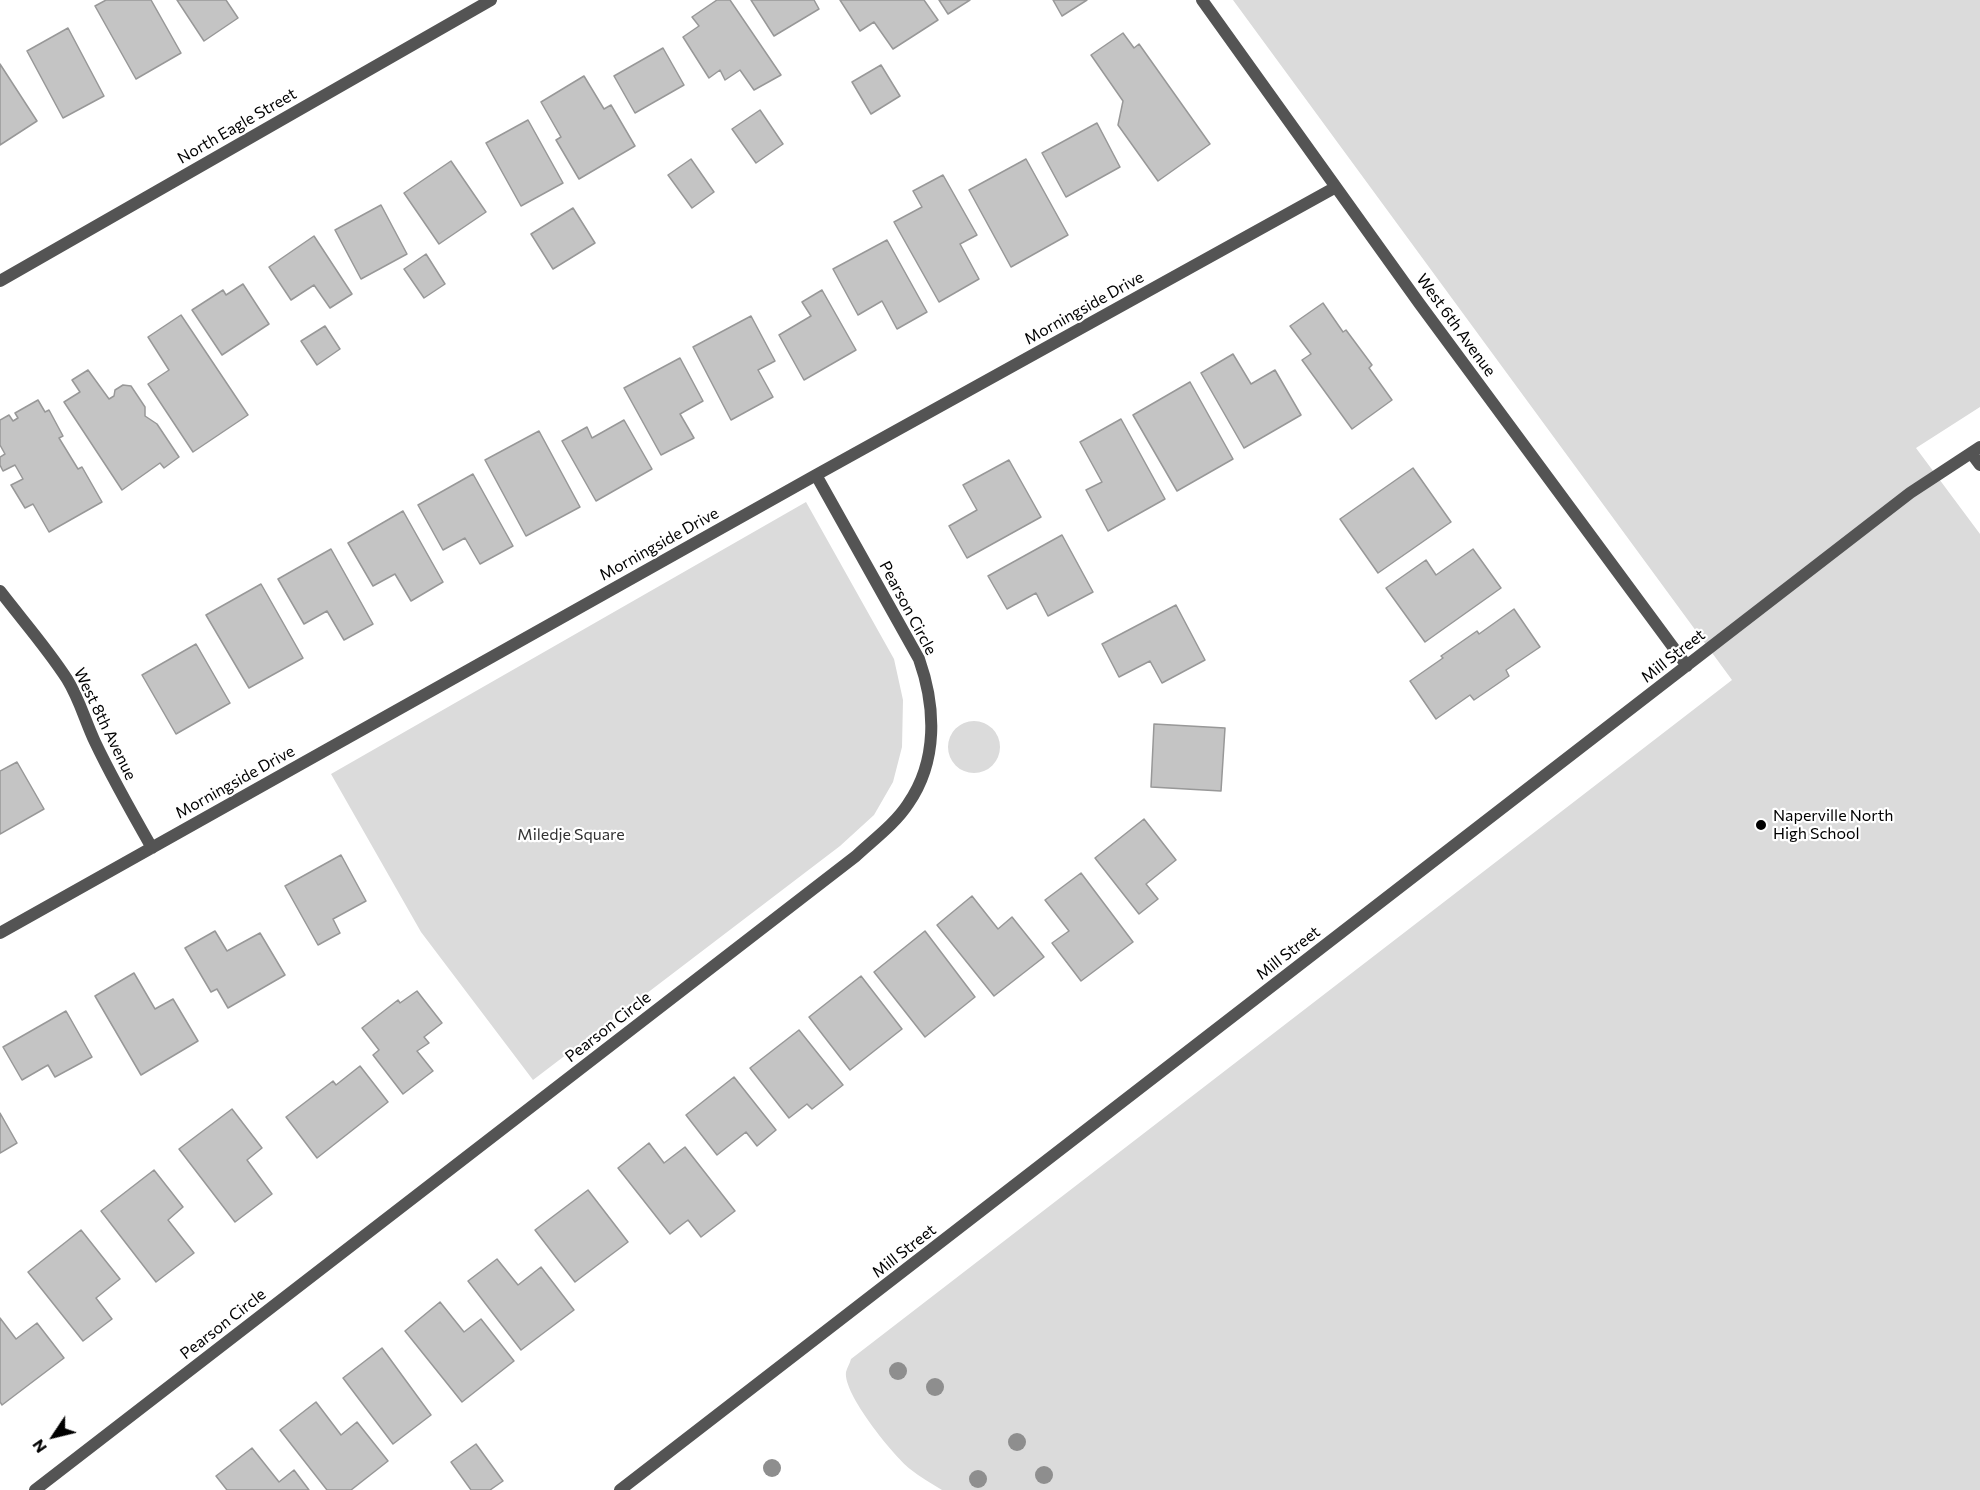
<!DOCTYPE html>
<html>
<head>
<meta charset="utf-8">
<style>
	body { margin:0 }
	#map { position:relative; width:1980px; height:1490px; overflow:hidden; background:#fff; font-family:Commissioner,sans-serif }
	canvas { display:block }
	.north { position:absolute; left:24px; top:1406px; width:60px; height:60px; -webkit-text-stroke:4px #fff; paint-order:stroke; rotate:235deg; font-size:16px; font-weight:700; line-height:24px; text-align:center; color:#000 }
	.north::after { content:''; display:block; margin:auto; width:21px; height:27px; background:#000; clip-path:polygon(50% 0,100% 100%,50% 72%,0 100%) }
</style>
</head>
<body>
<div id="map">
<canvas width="1980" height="1490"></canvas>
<div class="north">N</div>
</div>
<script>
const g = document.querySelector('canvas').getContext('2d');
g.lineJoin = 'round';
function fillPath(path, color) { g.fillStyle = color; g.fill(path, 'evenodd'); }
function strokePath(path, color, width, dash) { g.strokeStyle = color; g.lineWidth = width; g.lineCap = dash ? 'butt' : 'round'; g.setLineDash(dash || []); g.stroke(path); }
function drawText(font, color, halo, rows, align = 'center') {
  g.font = font + ' Commissioner,sans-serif'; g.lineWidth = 4.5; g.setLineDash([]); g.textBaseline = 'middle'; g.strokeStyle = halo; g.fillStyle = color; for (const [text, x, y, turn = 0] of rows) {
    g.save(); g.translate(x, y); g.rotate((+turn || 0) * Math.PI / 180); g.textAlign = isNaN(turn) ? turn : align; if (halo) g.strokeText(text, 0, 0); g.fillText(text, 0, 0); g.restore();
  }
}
fillPath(new Path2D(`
	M 1233,0 L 1980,0 L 1980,407 L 1916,448 L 1980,534 L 1980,1490 L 942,1490 C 931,1483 920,1477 910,1469 C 893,1455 843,1394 846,1372 C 847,1368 850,1363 851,1359 L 1732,680 Z
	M 806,502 L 894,659 L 903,700 L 902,747 L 893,782 L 874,815 L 840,846 L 533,1080 L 421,932 L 331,774 Z
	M948 747a26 26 0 1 1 52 0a26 26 0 1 1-52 0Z`), '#dbdbdb');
const building = new Path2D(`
	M 106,0 L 151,0 L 181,53 L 136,79 L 95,6 Z
	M 177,0 L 226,0 L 238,18 L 204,41 Z
	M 717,0 L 730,0 L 781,75 L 754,90 L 740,70 L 725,80 L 720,70 L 709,78 L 683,37 L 699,26 L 692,17 Z
	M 751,0 L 814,0 L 819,9 L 774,36 Z
	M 840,0 L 924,0 L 938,20 L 893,49 L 874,22 L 860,31 Z
	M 939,0 L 970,0 L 948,14 Z
	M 1053,0 L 1087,0 L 1062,16 Z
	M 68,28 L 104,96 L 63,118 L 27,51 Z
	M 1123,33 L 1134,48 L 1139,44 L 1210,144 L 1158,181 L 1118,125 L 1123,101 L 1091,55 Z
	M 663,48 L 684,85 L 635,113 L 614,76 Z
	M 0,64 L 37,121 L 0,145 Z
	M 881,65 L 900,96 L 871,114 L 852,82 Z
	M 584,76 L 604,109 L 611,105 L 635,146 L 579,179 L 556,140 L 561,137 L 541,102 Z
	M 760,110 L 783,144 L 756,163 L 732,129 Z
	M 528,120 L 563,183 L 521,206 L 486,143 Z
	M 1097,123 L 1120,167 L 1066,197 L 1042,153 Z
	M 691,159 L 714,192 L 692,208 L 668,175 Z
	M 1026,159 L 1068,235 L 1011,267 L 969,190 Z
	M 451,161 L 486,212 L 439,244 L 404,193 Z
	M 943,175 L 977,235 L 960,244 L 979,279 L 939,302 L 894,222 L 922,207 L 913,191 Z
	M 381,205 L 407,254 L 361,279 L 335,230 Z
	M 573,208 L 595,243 L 553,269 L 531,234 Z
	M 314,236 L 352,294 L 330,308 L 314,285 L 291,300 L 269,267 Z
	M 887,240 L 927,312 L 897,329 L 882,301 L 858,315 L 833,269 Z
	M 426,254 L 445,284 L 424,298 L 404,269 Z
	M 243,284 L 269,324 L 222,355 L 192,310 L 223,290 L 226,295 Z
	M 822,290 L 856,350 L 804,380 L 779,335 L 811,316 L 802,302 Z
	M 1323,303 L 1343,332 L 1346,330 L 1372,365 L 1369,368 L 1392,400 L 1352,429 L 1302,360 L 1311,354 L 1290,326 Z
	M 181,315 L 248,415 L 193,452 L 148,384 L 169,370 L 148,337 Z
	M 751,316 L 775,361 L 758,370 L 773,397 L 731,420 L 693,347 Z
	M 325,326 L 340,349 L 317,365 L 301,341 Z
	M 1233,354 L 1251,384 L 1275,370 L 1301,415 L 1244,448 L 1201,373 Z
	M 680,358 L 703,401 L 680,414 L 694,438 L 661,455 L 624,388 Z
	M 88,370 L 109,399 L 114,396 L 115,390 L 123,385 L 131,386 L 145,407 L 145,416 L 157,424 L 179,457 L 164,468 L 160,463 L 122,490 L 64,402 L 80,392 L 72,380 Z
	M 1190,382 L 1233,459 L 1177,491 L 1133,415 Z
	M 38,400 L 45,412 L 49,410 L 63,436 L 59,438 L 78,469 L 82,467 L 102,502 L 49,532 L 33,504 L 25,508 L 11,485 L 23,479 L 15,465 L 3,471 L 0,465 L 0,457 L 5,454 L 0,445 L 0,420 L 9,415 L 13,421 L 18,418 L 15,413 Z
	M 1121,419 L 1165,499 L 1108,531 L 1086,490 L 1102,482 L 1080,442 Z
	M 624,420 L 652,469 L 596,501 L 562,441 L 587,427 L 592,438 Z
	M 539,431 L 580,507 L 526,536 L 485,460 Z
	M 1009,460 L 1041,517 L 967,558 L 949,526 L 977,510 L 963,485 Z
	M 1413,468 L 1451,522 L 1378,573 L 1340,519 Z
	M 473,474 L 513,546 L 480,564 L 465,538 L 443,550 L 418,505 Z
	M 403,511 L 443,582 L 411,601 L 395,574 L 373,586 L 348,543 Z
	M 1062,535 L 1093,592 L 1048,616 L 1036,593 L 1007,609 L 988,576 Z
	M 331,549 L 373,624 L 344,640 L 327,611 L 304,624 L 278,579 Z
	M 1473,549 L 1501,588 L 1425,642 L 1386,588 L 1426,560 L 1436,575 Z
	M 261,584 L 303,658 L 249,688 L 206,615 Z
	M 1176,605 L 1205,660 L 1162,683 L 1150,661 L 1119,677 L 1102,644 Z
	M 1514,609 L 1540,647 L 1506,670 L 1509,676 L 1474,700 L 1470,695 L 1436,719 L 1410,681 L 1443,658 L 1441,656 L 1477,631 L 1479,634 Z
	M 196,644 L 230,703 L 176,734 L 142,675 Z
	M 1154,724 L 1225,728 L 1221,791 L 1151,787 Z
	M 17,762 L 44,809 L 0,834 L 0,771 Z
	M 1144,819 L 1176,860 L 1146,884 L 1158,899 L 1139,914 L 1095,858 Z
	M 341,855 L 366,901 L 333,919 L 340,933 L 318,945 L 285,886 Z
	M 1081,873 L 1133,942 L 1081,981 L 1052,943 L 1069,931 L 1045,900 Z
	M 972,896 L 998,929 L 1012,917 L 1044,957 L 994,996 L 937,925 Z
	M 215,931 L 227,951 L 260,933 L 285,975 L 228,1008 L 217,989 L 211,992 L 185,948 Z
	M 925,931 L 975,997 L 925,1037 L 874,972 Z
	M 134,973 L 155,1009 L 173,999 L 198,1041 L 141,1075 L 95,996 Z
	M 861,976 L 902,1029 L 850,1070 L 809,1017 Z
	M 417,991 L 442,1023 L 424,1037 L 429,1043 L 417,1051 L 433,1071 L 403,1094 L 373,1055 L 379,1050 L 362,1028 L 398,1000 L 400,1003 Z
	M 66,1011 L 92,1057 L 55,1077 L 48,1065 L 22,1080 L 3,1047 Z
	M 799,1030 L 843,1085 L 812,1109 L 807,1104 L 789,1118 L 750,1068 Z
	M 360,1066 L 388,1102 L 317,1158 L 286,1117 L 333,1081 L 336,1085 Z
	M 734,1077 L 776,1130 L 757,1146 L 746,1132 L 717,1155 L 686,1115 Z
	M 232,1109 L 262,1148 L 247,1160 L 272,1194 L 235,1222 L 179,1149 Z
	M 0,1113 L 17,1143 L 0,1153 Z
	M 649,1143 L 664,1163 L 685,1147 L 735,1211 L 701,1237 L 688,1220 L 670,1234 L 618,1168 Z
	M 154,1170 L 183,1207 L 168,1220 L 194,1253 L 156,1282 L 101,1211 Z
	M 588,1190 L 628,1242 L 575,1282 L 535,1230 Z
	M 81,1230 L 120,1279 L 96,1298 L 112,1319 L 83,1341 L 28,1272 Z
	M 497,1259 L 518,1285 L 541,1267 L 574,1310 L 521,1350 L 468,1281 Z
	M 440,1302 L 464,1332 L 481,1319 L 514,1361 L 462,1402 L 405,1331 Z
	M 0,1318 L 16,1339 L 37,1323 L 64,1358 L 2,1405 L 0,1402 Z
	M 382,1348 L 431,1415 L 393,1444 L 343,1378 Z
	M 316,1402 L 341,1435 L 357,1422 L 388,1461 L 351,1490 L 327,1490 L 280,1430 Z
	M 476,1444 L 503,1481 L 490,1490 L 471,1490 L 451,1462 Z
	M 252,1448 L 279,1482 L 294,1470 L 309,1490 L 227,1490 L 216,1476 Z`);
fillPath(building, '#c4c4c4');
strokePath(building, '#989898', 1.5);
strokePath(new Path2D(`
	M 1202,0 L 1419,303 L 1687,666
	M 0,281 L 491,0
	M 1971,453 L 1980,465
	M 0,591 C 23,621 47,648 67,679 C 80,700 85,721 95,742 C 112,778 132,813 152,848
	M 0,933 L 816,475 L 1336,187
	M 35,1490 L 856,856 C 873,840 895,824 908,804 C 938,761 936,707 919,659 L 816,475
	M 620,1490 L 1910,493 L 1980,447`), '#545454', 12);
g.fillStyle = '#8e8e8e';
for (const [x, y] of [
	[898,1371],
	[935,1387],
	[1017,1442],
	[772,1468],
	[1044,1475],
	[978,1479]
]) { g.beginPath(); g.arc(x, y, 9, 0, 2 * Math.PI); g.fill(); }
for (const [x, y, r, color] of [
	[1761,825,6,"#000"]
]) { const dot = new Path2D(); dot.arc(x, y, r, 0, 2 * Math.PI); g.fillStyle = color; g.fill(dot); strokePath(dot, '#fff', 2); }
drawText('16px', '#000', '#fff', [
	["North Eagle Street",237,126,-30],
	["Morningside Drive",1084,308,-29],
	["West 6th Avenue",1456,325,54],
	["Morningside Drive",659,544,-29],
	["Pearson Circle",908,608,62],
	["Mill Street",1673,656,-38],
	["West 8th Avenue",105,724,64],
	["Morningside Drive",235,782,-29],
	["Mill Street",1288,953,-38],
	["Pearson Circle",608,1027,-38],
	["Mill Street",904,1251,-38],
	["Pearson Circle",223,1324,-38]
]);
drawText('16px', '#000', '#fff', [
	["Naperville North",1773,816],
	["High School",1773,834]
], 'left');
drawText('16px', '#323232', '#fff', [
	["Miledje Square",571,835]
]);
</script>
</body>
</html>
